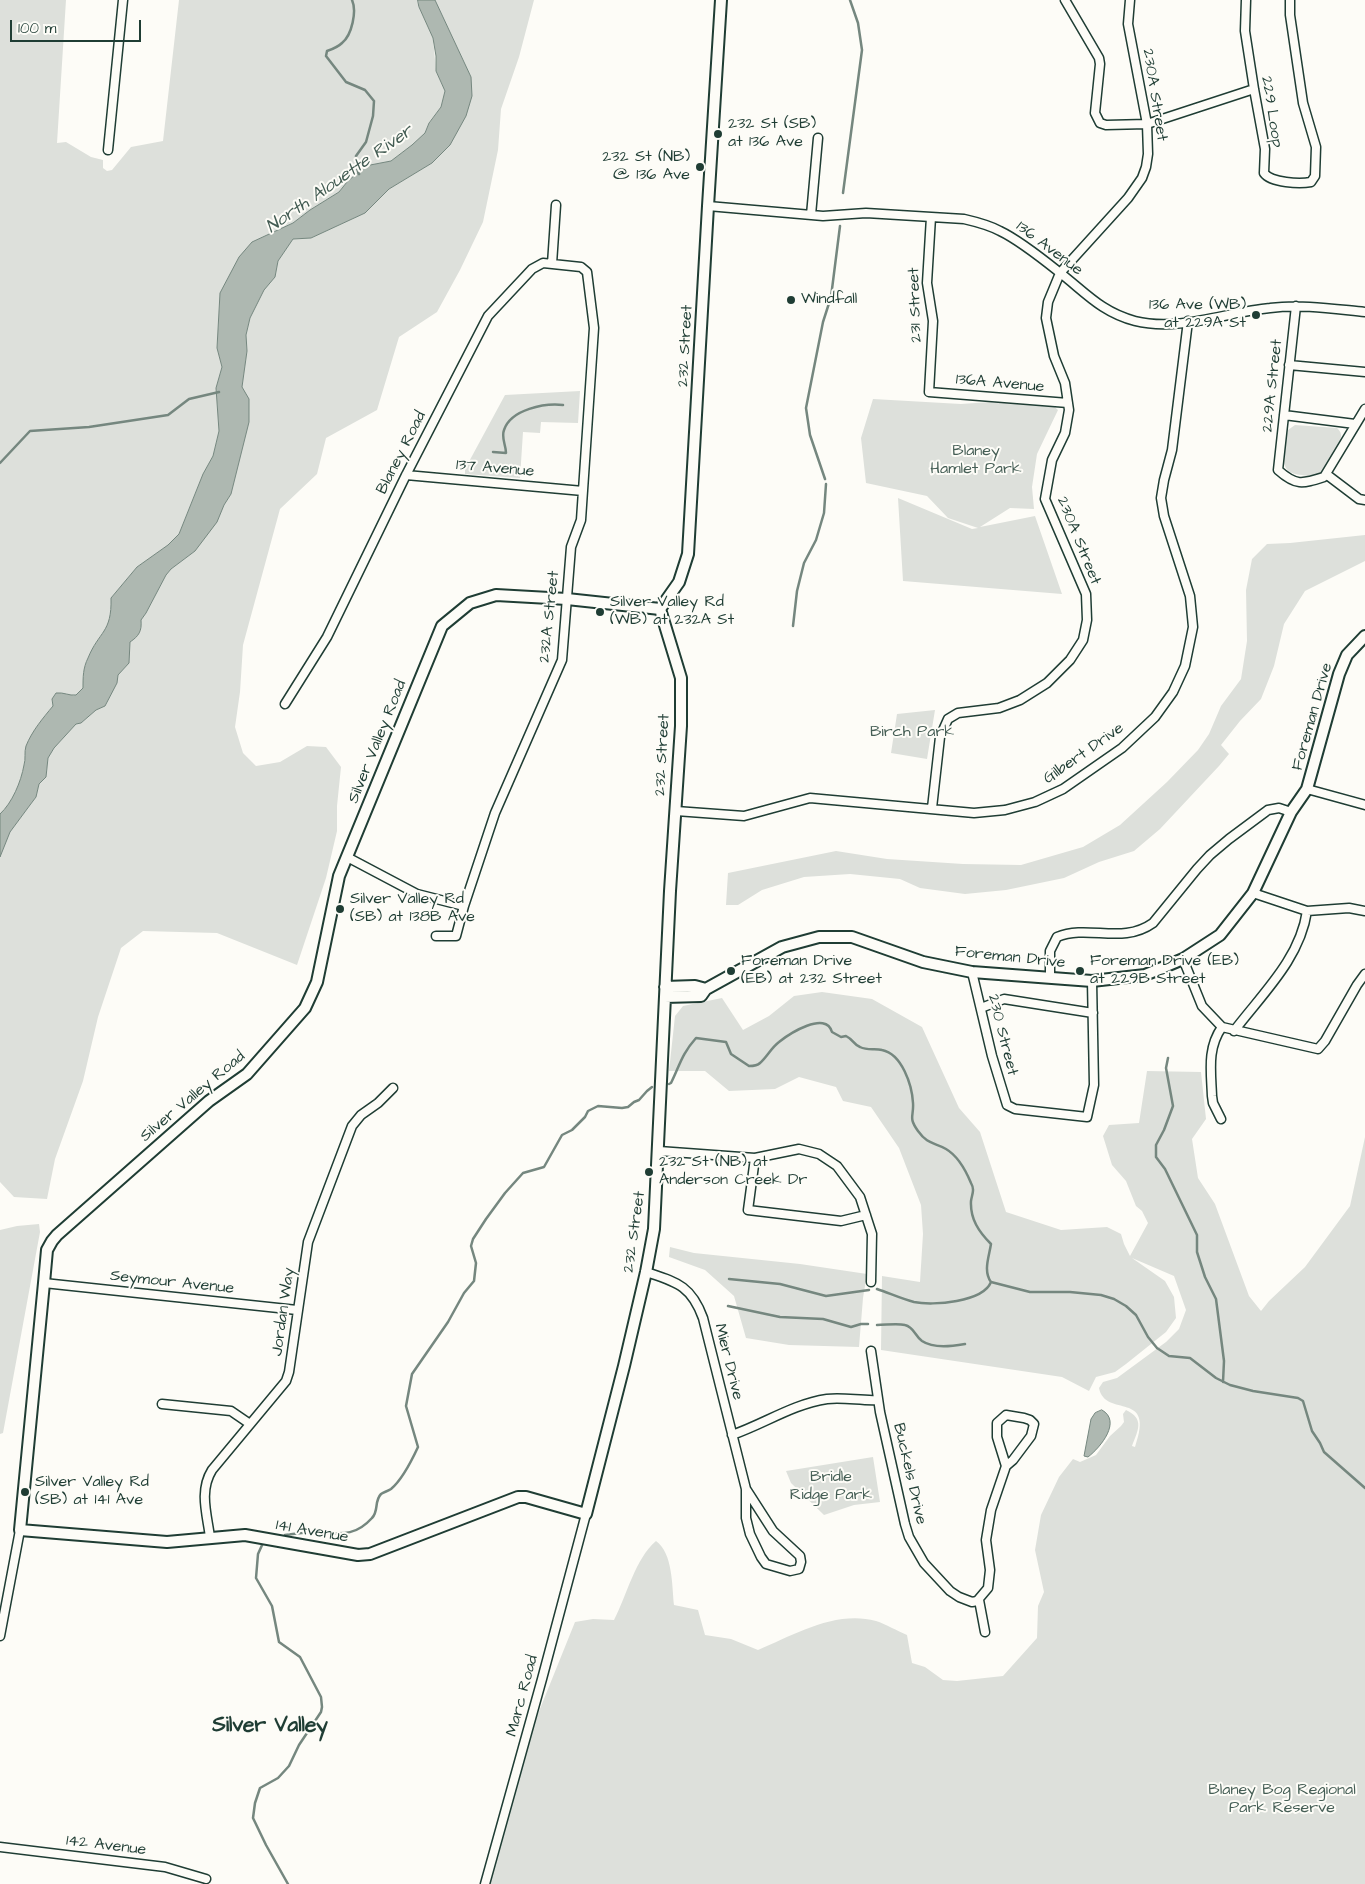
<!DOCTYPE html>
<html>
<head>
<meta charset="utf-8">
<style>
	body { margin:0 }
	#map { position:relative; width:1365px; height:1884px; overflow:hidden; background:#fdfcf7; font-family:"Architects Daughter",sans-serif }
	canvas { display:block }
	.scale { position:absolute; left:10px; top:20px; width:131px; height:22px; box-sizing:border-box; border:2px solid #1f3d34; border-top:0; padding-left:6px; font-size:15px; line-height:18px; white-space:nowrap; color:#1f3d34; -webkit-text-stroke:4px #fdfcf7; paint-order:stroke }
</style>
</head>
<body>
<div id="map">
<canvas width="1365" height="1884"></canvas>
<div class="scale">100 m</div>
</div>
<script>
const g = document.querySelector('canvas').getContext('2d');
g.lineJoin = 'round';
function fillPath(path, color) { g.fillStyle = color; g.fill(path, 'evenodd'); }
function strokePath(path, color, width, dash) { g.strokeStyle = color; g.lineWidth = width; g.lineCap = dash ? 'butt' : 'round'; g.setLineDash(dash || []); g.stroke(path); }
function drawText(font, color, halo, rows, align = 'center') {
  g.font = font + ' "Architects Daughter",sans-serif'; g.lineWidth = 4; g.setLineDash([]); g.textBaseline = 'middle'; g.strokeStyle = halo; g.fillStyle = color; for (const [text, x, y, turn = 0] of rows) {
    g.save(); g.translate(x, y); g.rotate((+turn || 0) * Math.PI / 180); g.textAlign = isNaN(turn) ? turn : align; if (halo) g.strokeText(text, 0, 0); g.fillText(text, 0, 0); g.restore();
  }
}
fillPath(new Path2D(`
	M 0,0 L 66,0 L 57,143 L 66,142 L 91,157 L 103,160 L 103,168 L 107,171 L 112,170 L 131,147 L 163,141 L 179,0 L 418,0 L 419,7 L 433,38 L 436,71 L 445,91 L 441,107 L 429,122 L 425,133 L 412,145 L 391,161 L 365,166 L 347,182 L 339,192 L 310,210 L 293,223 L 252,242 L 220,293 L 217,348 L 222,367 L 216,388 L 219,431 L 213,456 L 203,474 L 179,534 L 168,545 L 137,567 L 111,598 C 112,633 99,631 88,658 C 83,668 83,677 83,688 L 76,695 C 69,696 64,692 56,693 L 52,699 L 53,706 C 43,718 32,731 27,746 C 24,751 26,759 24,765 C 21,782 12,803 0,814 Z
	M 435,0 L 534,0 L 519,57 L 501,109 L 498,150 L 483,222 L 460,270 L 437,312 L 399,337 L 377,410 L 326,438 L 317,474 L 280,509 L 243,645 L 240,692 L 235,727 L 243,753 L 256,766 L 280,762 L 307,746 L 326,747 L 341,767 L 337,806 L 337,831 L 326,878 L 297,965 L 217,933 L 143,931 L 121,948 L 98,1017 L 83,1081 L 55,1159 L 47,1199 L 14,1197 L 0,1182 L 0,857 L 10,832 L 36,797 L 39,784 L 46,777 L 48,758 L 54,748 L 76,724 L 81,723 L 96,710 L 105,706 L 117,683 L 118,675 L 129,663 L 130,642 C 139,636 142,631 141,620 L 146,613 L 166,575 L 171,569 L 195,551 L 231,494 L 249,422 L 249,400 L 242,387 L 247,351 L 246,335 L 250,318 L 264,289 L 275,277 L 278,261 L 293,239 L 311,238 L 365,213 L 389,189 L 432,163 L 471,77 Z
	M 580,391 L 578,423 L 541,422 L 540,433 L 523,432 L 520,478 L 465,474 L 465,469 L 505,395 Z
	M 873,399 L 961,404 L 990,402 L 1022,404 L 1047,400 L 1058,410 L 1037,454 L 1032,487 L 1034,509 L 1010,508 L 980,527 L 1035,516 L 1062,594 L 903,581 L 898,498 L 972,529 L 978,528 L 948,518 L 927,496 L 866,483 L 861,438 Z
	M 1295,425 L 1337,428 C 1339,430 1341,432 1341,435 C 1342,442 1325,472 1318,475 C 1313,477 1307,476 1302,475 C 1275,474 1284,449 1288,430 Z
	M 1365,535 L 1365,561 L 1305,591 L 1284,624 L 1274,666 L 1261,699 L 1240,721 L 1221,745 L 1229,754 L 1219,766 L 1160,829 L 1134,851 L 1099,862 L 1064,878 L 1006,890 L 965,894 L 920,888 L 900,879 L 850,874 L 804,877 L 762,890 L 738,905 L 726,905 L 728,873 L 836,851 L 887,859 L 963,864 L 1021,865 L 1083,847 L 1120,825 L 1167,782 L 1198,750 L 1209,734 L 1221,706 L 1241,679 L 1247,641 L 1246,590 L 1252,559 L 1267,544 L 1290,543 Z
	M 935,710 L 927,759 L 891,753 L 897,714 Z
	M 822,992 L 872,999 L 922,1027 L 959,1108 L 980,1132 L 1006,1212 L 1061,1230 L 1107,1227 L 1121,1234 L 1124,1244 L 1130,1256 L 1148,1223 L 1142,1211 L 1136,1206 L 1126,1181 L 1112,1165 L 1103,1136 L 1109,1125 L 1139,1123 L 1147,1071 L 1201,1072 L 1206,1119 L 1192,1139 L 1198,1178 L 1215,1204 L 1249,1296 L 1261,1311 L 1269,1301 L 1305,1267 L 1350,1206 L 1365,1137 L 1365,1884 L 485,1884 L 521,1756 L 575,1622 L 593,1619 L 614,1620 C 627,1595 635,1559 656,1541 C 673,1553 672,1586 674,1605 L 698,1610 L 705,1635 L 731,1639 L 758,1650 C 794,1635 835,1610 876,1621 C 886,1624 897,1631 907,1635 L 912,1663 L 925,1667 L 943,1680 L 957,1681 L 1003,1676 L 1037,1638 L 1038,1606 L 1044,1592 L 1035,1550 L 1041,1515 L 1059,1477 L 1073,1459 L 1080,1462 L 1096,1455 L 1110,1436 L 1121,1426 L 1124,1422 L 1123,1414 L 1126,1410 C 1145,1419 1138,1430 1132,1446 L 1135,1447 C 1156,1389 1105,1419 1099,1388 L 1103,1382 L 1117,1378 L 1166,1342 L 1179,1329 L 1186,1310 L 1174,1276 L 1132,1258 L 1165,1281 L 1174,1297 L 1176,1318 L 1166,1332 L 1126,1364 L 1115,1372 L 1096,1377 L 1089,1391 L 1062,1377 L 881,1350 L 882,1276 L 920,1282 L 923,1234 L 921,1205 L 899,1148 L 871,1107 L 843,1101 L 836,1087 L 799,1077 L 775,1089 L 729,1091 L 705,1071 L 669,1071 L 675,1016 L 683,1006 L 722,998 L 743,1030 L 769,1016 L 794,996 Z
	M 39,1224 L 40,1232 L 3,1433 L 0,1434 L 0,1230 L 17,1226 Z
	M 670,1247 L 694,1253 L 800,1264 L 867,1274 L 863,1298 L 859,1347 L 789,1345 L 746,1338 L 734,1296 L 705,1270 L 669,1257 Z
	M 873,1457 L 880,1502 L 854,1505 L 824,1515 L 791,1483 L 786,1471 Z`), '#dde0db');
const water = new Path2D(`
	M 418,0 L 435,0 L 471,77 L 472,96 L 466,116 L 450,145 L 432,163 L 389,189 L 365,213 L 311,238 L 293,239 L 278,261 L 275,277 L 264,290 L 250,318 L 246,335 L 247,351 L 242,387 L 249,399 L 249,422 L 231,494 L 224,505 L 217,522 L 195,551 L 171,569 L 166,575 L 146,613 L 141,620 C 142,631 139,636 130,642 L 129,663 L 118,675 L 117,683 L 105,706 L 96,710 L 81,723 L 76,724 L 54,748 L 48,758 L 46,777 L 39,784 L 36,797 L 30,805 L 10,832 L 0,857 L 0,814 C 12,803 21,782 24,765 C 26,759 24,752 26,746 C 32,731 43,718 53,706 L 52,699 L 56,693 C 64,692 69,696 76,695 L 83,688 C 83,677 83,668 88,658 C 99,631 112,633 111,598 L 137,567 L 168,545 L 179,534 L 203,474 L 213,456 L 219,431 L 216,388 L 222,367 L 217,348 L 220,293 L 239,257 L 252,242 L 293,223 L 310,210 L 339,192 L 347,182 L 365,166 L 391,161 L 412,145 L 425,133 L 429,123 L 441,107 L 445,91 L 436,71 L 436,56 L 433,38 L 419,7 Z
	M 1102,1410 C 1122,1421 1101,1447 1088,1457 L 1084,1456 L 1091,1419 L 1095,1413 Z`);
fillPath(water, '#aeb8b1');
strokePath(water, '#75877f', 1);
strokePath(new Path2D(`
	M 352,0 C 357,11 352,35 342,43 C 338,47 333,49 327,51 L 326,56 L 346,82 L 365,90 L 374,101 L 373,116 L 366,142 L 356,156 L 356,165 L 359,174
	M 843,193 L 862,50 L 858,23 L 850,0
	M 493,452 L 506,453 C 506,445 501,438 504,430 C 511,409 545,403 563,405
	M 0,463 L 30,431 L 89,427 L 168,415 L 189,399 L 219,392
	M 825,479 L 810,435 L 806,408 L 823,322 L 831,297 L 840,226
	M 793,626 L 797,591 L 804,563 L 816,540 L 824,513 L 826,484
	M 1168,1058 L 1166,1068 L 1173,1106 L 1164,1130 L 1156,1145 L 1156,1157 L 1165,1169 L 1197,1235 L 1197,1252 L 1205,1277 L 1216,1299 L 1224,1361 L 1223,1382
	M 669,1084 L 671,1083 C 680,1065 681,1055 696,1038 L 726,1042 L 731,1054 L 749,1066 C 753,1066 758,1065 760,1063 C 767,1057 771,1048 779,1042 C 789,1034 826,1010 832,1032 L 841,1037 L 846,1036 C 854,1040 854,1045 860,1047 C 868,1051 875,1048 882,1050 C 902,1054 912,1085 913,1103 C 914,1117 908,1117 918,1131 C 928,1145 934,1142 946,1149 C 958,1156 966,1171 971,1183 C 975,1190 972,1194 971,1201 C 970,1219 979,1232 991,1244 C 989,1257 983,1271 991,1282 L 1030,1292 L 1070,1292 L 1101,1295 L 1114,1299 L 1126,1306 L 1136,1315 L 1148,1337 L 1157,1348 L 1169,1356 L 1190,1358 L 1216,1378 L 1230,1385 L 1253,1391 L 1298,1398 L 1303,1401 L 1312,1431 L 1320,1443 L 1324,1452 L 1365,1488
	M 729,1279 L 780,1284 L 826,1296 L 869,1290
	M 877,1289 C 889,1293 902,1299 914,1302 C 933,1306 983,1302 991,1282
	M 728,1306 L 780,1317 L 823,1319 L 851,1327 L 861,1324 L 868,1324
	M 877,1325 C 886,1325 897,1323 905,1325 C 914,1327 915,1336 922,1341 C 934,1349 953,1346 965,1344
	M 285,1535 C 295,1534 306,1532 316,1532 C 339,1533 354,1538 372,1518 C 379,1511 374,1501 381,1494 C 384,1492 388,1491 391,1489 C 403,1479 412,1460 418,1447 L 406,1406 L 412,1374 L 448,1322 L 464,1293 L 474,1281 L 476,1263 L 471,1246 L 473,1239 L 486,1219 L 505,1193 L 523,1173 L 544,1167 L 562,1135 L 572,1130 L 585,1117 L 588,1111 L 598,1106 L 622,1108 L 628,1107 L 634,1102 L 639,1100 L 647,1091 L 652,1087
	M 263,1543 L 258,1554 L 256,1578 L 272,1606 L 279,1642 L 300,1657 L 321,1697 L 322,1707 L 321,1712 L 299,1745 L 289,1766 L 278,1778 L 260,1788 L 255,1803 L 253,1818 L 266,1845 L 288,1884`), '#75877f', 2.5);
const minor = new Path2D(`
	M 1065,0 L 1099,58 L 1100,64 L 1095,113 L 1100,123 L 1106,125 L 1147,124 L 1254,89
	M 1246,0 L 1245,31 L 1254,89 L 1265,149 L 1264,173 C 1271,183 1300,184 1311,182 L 1315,176 L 1316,147 L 1303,103 L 1290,15 L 1290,0
	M 108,150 L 123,0
	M 708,206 L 823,216 L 866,213 L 964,219 C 977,222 989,225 1000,231 C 1017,239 1044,260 1059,272 C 1085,292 1101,312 1135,321 C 1179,332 1227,312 1270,308 C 1302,304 1334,309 1365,312
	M 811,215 L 818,138
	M 931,217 L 927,283 L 933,321 L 929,392 L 1068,403
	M 552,264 L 556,205
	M 1296,306 L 1278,470 C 1296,486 1302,484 1324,477 L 1365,409
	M 1289,365 L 1365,372
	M 1284,415 L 1355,424
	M 1326,474 L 1359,499 L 1365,500
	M 406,475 L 583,491
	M 285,704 L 327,637 L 406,475 L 488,316 L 532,269 L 543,263 L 581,267 L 587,272 L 594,328 L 581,520 L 571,547 L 562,660 L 495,813 L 464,906 L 456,936 L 436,936
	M 1307,789 L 1365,805
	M 932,808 L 940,737 L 948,719 L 958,713 L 999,708 L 1020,700 L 1047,683 L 1070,660 L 1083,640 L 1087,620 L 1086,594 L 1045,499 L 1052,460 L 1065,433 L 1069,410 L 1065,383 L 1054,356 L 1046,318 L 1048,302 L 1060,273 L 1128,198 L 1142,178 L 1146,167 L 1148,154 L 1147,124 L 1128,24 L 1130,0
	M 676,811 L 744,816 L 810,798 L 974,813 L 1005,810 L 1035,802 L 1063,789 L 1122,748 L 1155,717 L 1173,692 L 1185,666 L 1193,627 L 1190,596 L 1164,516 L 1161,498 L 1164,480 L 1172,450 L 1188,321
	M 347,857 L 417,894 L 464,906
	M 1253,893 L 1307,911 L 1349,908 L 1365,911
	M 1183,959 L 1202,1006 L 1222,1027 L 1318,1049 L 1325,1041 L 1357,985 L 1365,974
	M 972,972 L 992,1056 L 1007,1105 L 1015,1109 L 1087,1117 L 1094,1085 L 1092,981
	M 1050,978 L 1050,951 L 1057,937 C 1089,924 1122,945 1153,923 L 1197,869 L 1210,855 L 1229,839 L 1268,810 L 1279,808 L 1291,812
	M 981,1008 L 1004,999 L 1093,1013
	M 1234,1031 C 1262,994 1300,959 1307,911
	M 1221,1119 L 1213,1103 L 1212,1096 C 1211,1071 1207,1048 1222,1027
	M 659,1151 L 755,1158 L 799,1149 L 819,1154 L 837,1166 L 860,1197 L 872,1234 L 871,1282
	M 755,1158 L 748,1210 L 841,1221 L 866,1215
	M 646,1272 C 676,1282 691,1285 703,1318 L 746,1489 L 746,1518 L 750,1534 L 761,1557 L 766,1564 L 790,1571 L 799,1569 L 801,1562 L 800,1556 L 773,1531 L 746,1489
	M 44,1283 L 297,1310
	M 871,1351 L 880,1412 L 905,1524 L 909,1537 L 924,1563 L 950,1591 L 959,1597 L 972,1602 L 977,1601 L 988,1588 L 990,1570 L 986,1540 L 991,1510 L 1006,1466 L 1013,1460 L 1031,1436 L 1034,1424 L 1030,1420 L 1024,1418 L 1006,1415 L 997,1423 L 997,1437 L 1006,1466
	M 162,1404 L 231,1411 L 250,1424
	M 732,1435 C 764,1424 793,1404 827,1399 C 844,1397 861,1401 878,1400
	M 210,1537 C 207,1514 199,1491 212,1470 L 286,1381 L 289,1372 L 308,1242 L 352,1126 L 361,1115 L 378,1103 L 393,1088
	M 979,1600 L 985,1632
	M 0,1636 L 20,1530
	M 0,1847 L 165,1867 L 206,1879
	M 485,1884 L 542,1679 L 586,1514`);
const tertiary = new Path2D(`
	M 496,595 L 567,599 L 660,609 L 681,678 L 681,726 L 670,891 L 654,1229 L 646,1272 L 624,1366 L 586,1514 L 526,1497 L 518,1497 L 370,1554 L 358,1555 L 245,1535 L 167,1542 L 20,1530 L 44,1283 L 47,1250 L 52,1241 L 57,1235 L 209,1101 L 247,1074 L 305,1008 L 317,982 L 339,876 L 442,626 L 470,603 Z
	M 660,609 L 679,582 L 688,554 L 708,206 L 721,0
	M 665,987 L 695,986 L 706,989
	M 665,997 L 701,996 L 706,989 L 782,947 L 819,937 L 852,937 L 923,962 L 972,972 L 1092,981 L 1145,975 L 1183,959 L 1220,935 L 1253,893 L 1291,812 L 1307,789 L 1339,674 L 1347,655 L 1365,636`);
strokePath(minor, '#1f3d34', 11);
strokePath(tertiary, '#1f3d34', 14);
strokePath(minor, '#fdfcf7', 8);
strokePath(tertiary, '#fdfcf7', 10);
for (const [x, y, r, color] of [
	[718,134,5,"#1f3d34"],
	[700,167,5,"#1f3d34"],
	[791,300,5,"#1f3d34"],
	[1256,315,5,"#1f3d34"],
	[600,612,5,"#1f3d34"],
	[340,909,5,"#1f3d34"],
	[731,971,5,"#1f3d34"],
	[1080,971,5,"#1f3d34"],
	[649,1172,5,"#1f3d34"],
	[25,1492,5,"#1f3d34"]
]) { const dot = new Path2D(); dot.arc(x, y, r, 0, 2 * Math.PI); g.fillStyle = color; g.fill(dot); strokePath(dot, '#fdfcf7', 2); }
drawText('16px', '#1f3d34', '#fdfcf7', [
	["230A Street",1154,95,81],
	["229 Loop",1271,112,81],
	["136 Avenue",1049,249,37],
	["231 Street",916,305,-92],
	["232 Street",686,346,-87],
	["136A Avenue",1000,384,5],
	["229A Street",1273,386,-84],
	["Blaney Road",402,453,-63],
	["137 Avenue",495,469,5],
	["230A Street",1078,541,68],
	["232A Street",550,617,-84],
	["Foreman Drive",1313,717,-74],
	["Silver Valley Road",378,742,-68],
	["Gilbert Drive",1084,754,-35],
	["232 Street",663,755,-87],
	["Foreman Drive",1010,958,6],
	["230 Street",1002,1035,76],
	["Silver Valley Road",193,1097,-40],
	["232 Street",635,1232,-82],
	["Seymour Avenue",172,1283,6],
	["Jordan Way",284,1312,-82],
	["Mier Drive",728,1362,76],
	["Buckels Drive",909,1474,77],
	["141 Avenue",312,1532,10],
	["Marc Road",523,1696,-75],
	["142 Avenue",106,1846,7]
]);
drawText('16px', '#1f3d34', '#fdfcf7', [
	["232 St (SB)",728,125],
	["at 136 Ave",728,143],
	["232 St (NB)",690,158,"right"],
	["@ 136 Ave",690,176,"right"],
	["Windfall",801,300],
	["136 Ave (WB)",1246,306,"right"],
	["at 229A St",1246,324,"right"],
	["Silver Valley Rd",610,603],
	["(WB) at 232A St",610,621],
	["Silver Valley Rd",350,900],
	["(SB) at 138B Ave",350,918],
	["Foreman Drive",741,962],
	["(EB) at 232 Street",741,980],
	["Foreman Drive (EB)",1090,962],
	["at 229B Street",1090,980],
	["232 St (NB) at",659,1163],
	["Anderson Creek Dr",659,1181],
	["Silver Valley Rd",35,1483],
	["(SB) at 141 Ave",35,1501]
], 'left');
drawText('16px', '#455e55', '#fdfcf7', [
	["Blaney",976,452],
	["Hamlet Park",976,470],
	["Birch Park",912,733],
	["Bridle",831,1478],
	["Ridge Park",831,1496],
	["Blaney Bog Regional",1282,1791],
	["Park Reserve",1282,1809]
]);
drawText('italic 18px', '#435c53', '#fdfcf7', [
	["North Alouette River",340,180,-35]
]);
drawText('bold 21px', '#1f3d34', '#fdfcf7', [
	["Silver Valley",270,1727]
]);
</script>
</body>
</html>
